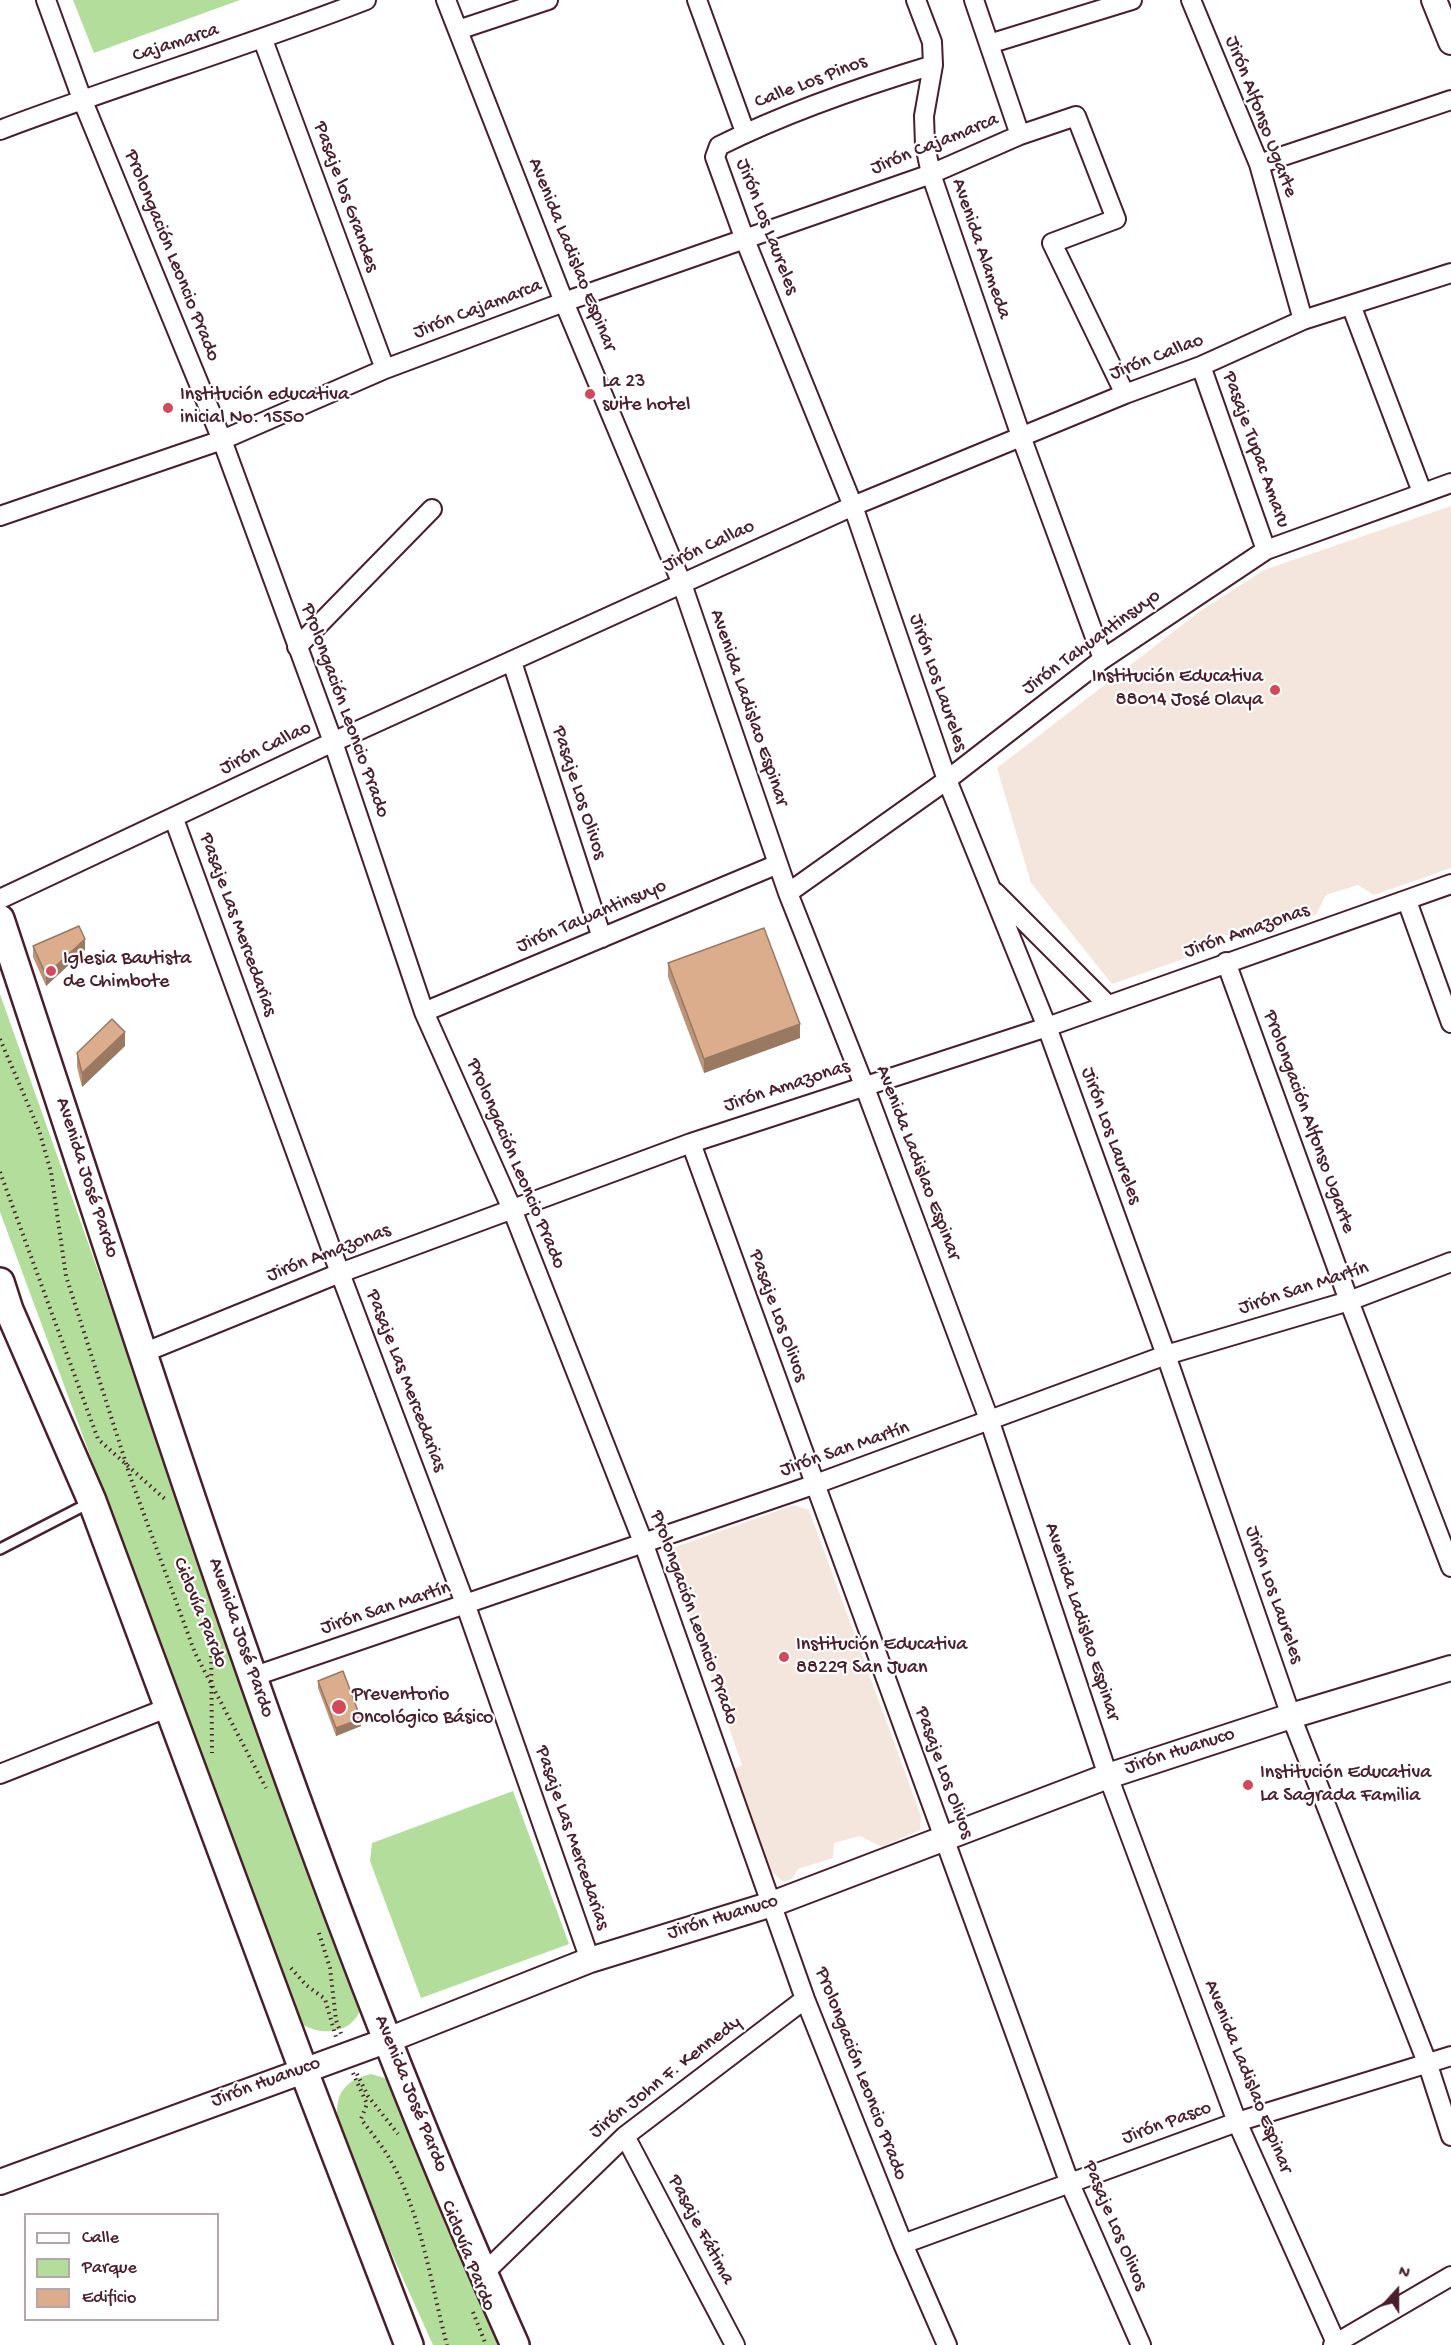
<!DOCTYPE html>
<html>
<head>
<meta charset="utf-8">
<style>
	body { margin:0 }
	#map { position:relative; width:1451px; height:2345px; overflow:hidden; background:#fff; font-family:"Gochi Hand",sans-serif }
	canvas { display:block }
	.legend { position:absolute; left:24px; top:2213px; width:195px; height:108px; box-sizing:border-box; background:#fff; border:2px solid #b7a5aa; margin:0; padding:8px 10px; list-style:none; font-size:18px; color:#4a1f2b }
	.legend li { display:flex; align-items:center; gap:12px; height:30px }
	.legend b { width:30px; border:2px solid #b7a5aa }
	.north { position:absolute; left:1367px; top:2261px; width:60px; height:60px; -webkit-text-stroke:4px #fff; paint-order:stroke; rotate:21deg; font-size:16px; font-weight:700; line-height:24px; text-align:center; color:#4a1f2b }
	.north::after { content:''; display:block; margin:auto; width:21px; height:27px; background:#4a1f2b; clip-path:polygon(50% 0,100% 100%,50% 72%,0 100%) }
</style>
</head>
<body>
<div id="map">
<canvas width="1451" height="2345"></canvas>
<ul class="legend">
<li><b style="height:8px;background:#fff"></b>Calle</li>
<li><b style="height:16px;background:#b2dd9b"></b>Parque</li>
<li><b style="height:16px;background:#dbad8c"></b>Edificio</li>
</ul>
<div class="north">N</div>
</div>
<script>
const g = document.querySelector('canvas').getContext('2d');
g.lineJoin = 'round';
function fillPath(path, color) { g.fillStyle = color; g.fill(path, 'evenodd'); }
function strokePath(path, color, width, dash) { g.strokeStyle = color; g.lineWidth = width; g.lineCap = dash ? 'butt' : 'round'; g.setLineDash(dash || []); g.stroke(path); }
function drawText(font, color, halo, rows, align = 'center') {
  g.font = font + ' "Gochi Hand",sans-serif'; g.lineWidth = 4.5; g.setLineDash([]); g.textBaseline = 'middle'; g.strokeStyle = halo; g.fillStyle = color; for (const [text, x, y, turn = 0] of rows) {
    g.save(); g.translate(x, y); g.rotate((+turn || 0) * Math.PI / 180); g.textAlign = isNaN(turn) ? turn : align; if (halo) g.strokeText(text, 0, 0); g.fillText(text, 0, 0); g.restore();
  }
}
fillPath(new Path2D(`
	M 1451,506 L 1451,868 L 1374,895 L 1358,885 L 1326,895 L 1316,915 L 1240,939 L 1222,934 L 1194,942 L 1189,957 L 1112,984 L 1031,883 L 997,768 L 1199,612 L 1264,570 Z
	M 794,1505 L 809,1510 L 921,1816 L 920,1830 L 882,1847 L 860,1836 L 834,1843 L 833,1858 L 798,1869 L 792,1879 L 783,1882 L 768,1868 L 733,1769 L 742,1765 L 667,1550 Z`), '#f4e6dc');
fillPath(new Path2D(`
	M 73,0 L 240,0 L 94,53 Z
	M 0,994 L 132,1367 L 363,1995 C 362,2031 327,2040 300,2023 L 0,1212 Z
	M 513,1791 L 569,1944 L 421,1998 L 370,1861 L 372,1843 Z
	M 371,2074 L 395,2081 L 506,2345 L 433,2345 L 377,2221 L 338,2121 C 334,2094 345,2080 371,2074 Z`), '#b2dd9b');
const service = new Path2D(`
	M 0,1549 L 91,1502`);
const minor = new Path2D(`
	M 46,0 L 82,99 L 222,440 L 333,742 L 424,1012 L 512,1209 L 643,1542 L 805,1999 L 903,2244 L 947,2345
	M 446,0 L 564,302 L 682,584 L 788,893 L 864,1085 L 990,1422 L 1108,1776 L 1237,2122 L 1337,2345
	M 697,0 L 745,132
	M 916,0 L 932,42 L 933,65 L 924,116 L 925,145 L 931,174 L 1022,439 L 1103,659
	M 974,0 L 1020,135
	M 1191,0 L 1259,164 L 1303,320
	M 458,30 L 548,0
	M 263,40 L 385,369
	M 989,44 L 1132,0
	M 933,65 C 860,87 787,112 719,146 L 715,157 L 745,240 L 853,506 L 947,780 L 1047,1027 L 1166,1355 L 1291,1716 L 1428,2065 L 1451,2136
	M 0,130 C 121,84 245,47 366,0
	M 1259,164 L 1451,100
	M 1351,305 L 1422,492
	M 1201,366 L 1266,550
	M 0,516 L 222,440 L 385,369 L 564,302 L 931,174 L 1020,135 L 1076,116 L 1116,219 L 1052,243 L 1125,394
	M 297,647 L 432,509
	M 512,662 L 602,938
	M 174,819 L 340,1273 L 466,1606 L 590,1960
	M 995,892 L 1108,1005
	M 788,893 L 947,780 L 1103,659 L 1266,550 L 1451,483
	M 0,899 L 333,742 L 853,506 L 1125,394 L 1201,366 L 1303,320 L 1451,273
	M 1407,901 L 1451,1023
	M 1226,962 L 1349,1301 L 1451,1567
	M 424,1012 L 778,864
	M 691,1143 L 1070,2184 L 1141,2345
	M 143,1353 L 340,1273 L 691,1143 L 1047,1027 L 1451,884
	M 252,1677 L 813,1485 L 1166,1355 L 1349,1301 L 1451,1262
	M 0,1774 L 167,1708
	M 625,2136 L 735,2345
	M 903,2244 L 1237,2122 L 1451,2056
	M 483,2274 L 625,2136 L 805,1999
	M 1333,2345 L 1451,2276`);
const secondary = new Path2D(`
	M 1434,0 L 1451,42
	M 0,2182 L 388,2040 L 590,1960 L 772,1904 L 1108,1776 L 1291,1716 L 1451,1668`);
const primary = new Path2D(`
	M 0,919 C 159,1399 308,1883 515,2345
	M 0,1282 L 9,1310 L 92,1501 L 303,2069 L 409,2345`);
strokePath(service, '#4a1f2b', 14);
strokePath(minor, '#4a1f2b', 22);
strokePath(secondary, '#4a1f2b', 28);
strokePath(primary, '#4a1f2b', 32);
strokePath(new Path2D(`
	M 0,1039 L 39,1130 L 51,1172 L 66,1276 L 131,1479 L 195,1653 L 266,1788
	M 0,1172 L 98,1439 L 167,1501
	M 211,1632 L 212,1753
	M 319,1933 L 330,1968 L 336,2020 L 342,2036
	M 291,1968 L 306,1985 L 325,1999 L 336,2037
	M 353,2073 L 367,2104 L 361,2119 C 370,2131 380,2143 388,2156 C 421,2210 431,2285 447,2345
	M 357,2074 L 368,2096 L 398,2134
	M 473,2312 L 486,2345`), '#4a1f2b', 4, [1.5, 4.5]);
strokePath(service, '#fff', 9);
strokePath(minor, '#fff', 18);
strokePath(secondary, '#fff', 24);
strokePath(primary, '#fff', 27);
fillPath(new Path2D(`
	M 33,946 L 85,950 L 46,986 L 33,957 Z
	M 668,963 L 800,1038 L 704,1073 L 668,977 Z
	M 125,1046 L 82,1087 L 77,1067 L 77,1053 Z
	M 318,1681 L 361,1726 L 336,1736 L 318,1688 Z`), '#bc9578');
fillPath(new Path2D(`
	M 85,939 L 85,950 L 46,986 L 46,975 Z
	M 800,1024 L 800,1038 L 704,1073 L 704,1059 Z
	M 125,1032 L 125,1046 L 82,1087 L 82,1073 Z
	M 361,1719 L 361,1726 L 336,1736 L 336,1728 Z`), '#997962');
const building = new Path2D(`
	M 79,926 L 85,939 L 46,975 L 33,946 Z
	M 764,928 L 800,1024 L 704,1059 L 668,963 Z
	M 112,1019 L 125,1032 L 82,1073 L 77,1053 Z
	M 343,1671 L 361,1719 L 336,1728 L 318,1681 Z`);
fillPath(building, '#dbad8c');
strokePath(building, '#997962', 1.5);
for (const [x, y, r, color] of [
	[590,394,6,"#d1495b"],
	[168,408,6,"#d1495b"],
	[1275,690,6,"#d1495b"],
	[51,971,6,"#d1495b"],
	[784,1657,6,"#d1495b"],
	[339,1707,8,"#d1495b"],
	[1248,1785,6,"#d1495b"]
]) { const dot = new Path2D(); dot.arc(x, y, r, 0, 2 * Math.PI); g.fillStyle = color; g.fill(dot); strokePath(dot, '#fff', 2); }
drawText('20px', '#4a1f2b', '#fff', [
	["Cajamarca",176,44,-18],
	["Calle Los Pinos",811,83,-21],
	["Jirón Alfonso Ugarte",1260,117,69],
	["Jirón Cajamarca",935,145,-22],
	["Pasaje los Grandes",345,197,70],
	["Jirón Los Laureles",766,227,69],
	["Avenida Alameda",980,249,71],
	["Avenida Ladislao Espinar",571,255,68],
	["Prolongación Leoncio Prado",171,256,68],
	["Jirón Cajamarca",478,310,-21],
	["Jirón Callao",1157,358,-21],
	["Pasaje Tupac Amaru",1255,450,70],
	["Jirón Callao",709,547,-25],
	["Jirón Tahuantinsuyo",1092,643,-36],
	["Jirón Los Laureles",937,683,71],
	["Avenida Ladislao Espinar",748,708,71],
	["Prolongación Leoncio Prado",344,711,70],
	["Jirón Callao",266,749,-26],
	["Pasaje Los Olivos",578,793,72],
	["Jirón Tawantinsuyo",592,917,-23],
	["Pasaje Las Mercedarias",237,925,70],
	["Jirón Amazonas",1247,932,-19],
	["Jirón Amazonas",787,1087,-18],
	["Prolongación Alfonso Ugarte",1308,1122,70],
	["Jirón Los Laureles",1110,1136,70],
	["Avenida Ladislao Espinar",917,1163,69],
	["Prolongación Leoncio Prado",515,1164,67],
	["Avenida José Pardo",86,1178,72],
	["Jirón Amazonas",329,1254,-21],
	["Jirón San Martín",1304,1289,-18],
	["Pasaje Los Olivos",777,1316,70],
	["Pasaje Las Mercedarias",405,1381,69],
	["Jirón San Martín",845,1450,-19],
	["Jirón Los Laureles",1273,1595,71],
	["Jirón San Martín",386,1609,-18],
	["Ciclovía Pardo",199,1613,68],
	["Prolongación Leoncio Prado",693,1618,70],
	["Avenida Ladislao Espinar",1081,1622,72],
	["Avenida José Pardo",240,1638,71],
	["Jirón Huanuco",1180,1752,-18],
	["Pasaje Los Olivos",943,1773,70],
	["Pasaje Las Mercedarias",571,1838,71],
	["Jirón Huanuco",723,1918,-17],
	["Prolongación Leoncio Prado",860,2074,69],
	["Avenida Ladislao Espinar",1247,2077,68],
	["Jirón John F. Kennedy",666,2078,-38],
	["Jirón Huanuco",266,2083,-20],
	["Avenida José Pardo",410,2094,68],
	["Jirón Pasco",1167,2124,-20],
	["Pasaje Los Olivos",1114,2226,67],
	["Pasaje Fátima",700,2230,62],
	["Ciclovía Pardo",467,2256,68]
]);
drawText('20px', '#4a1f2b', '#fff', [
	["La 23",602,383],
	["suite hotel",602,406],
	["Institución educativa",180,396],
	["inicial No. 1550",180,419],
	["Institución Educativa",1263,678,"right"],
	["88014 José Olaya",1263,701,"right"],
	["Iglesia Bautista",63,960],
	["de Chimbote",63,983],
	["Institución Educativa",796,1646],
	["88229 San Juan",796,1669],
	["Preventorio",352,1696],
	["Oncológico Básico",352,1719],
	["Institución Educativa",1260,1774],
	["La Sagrada Familia",1260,1797]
], 'left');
</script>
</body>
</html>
